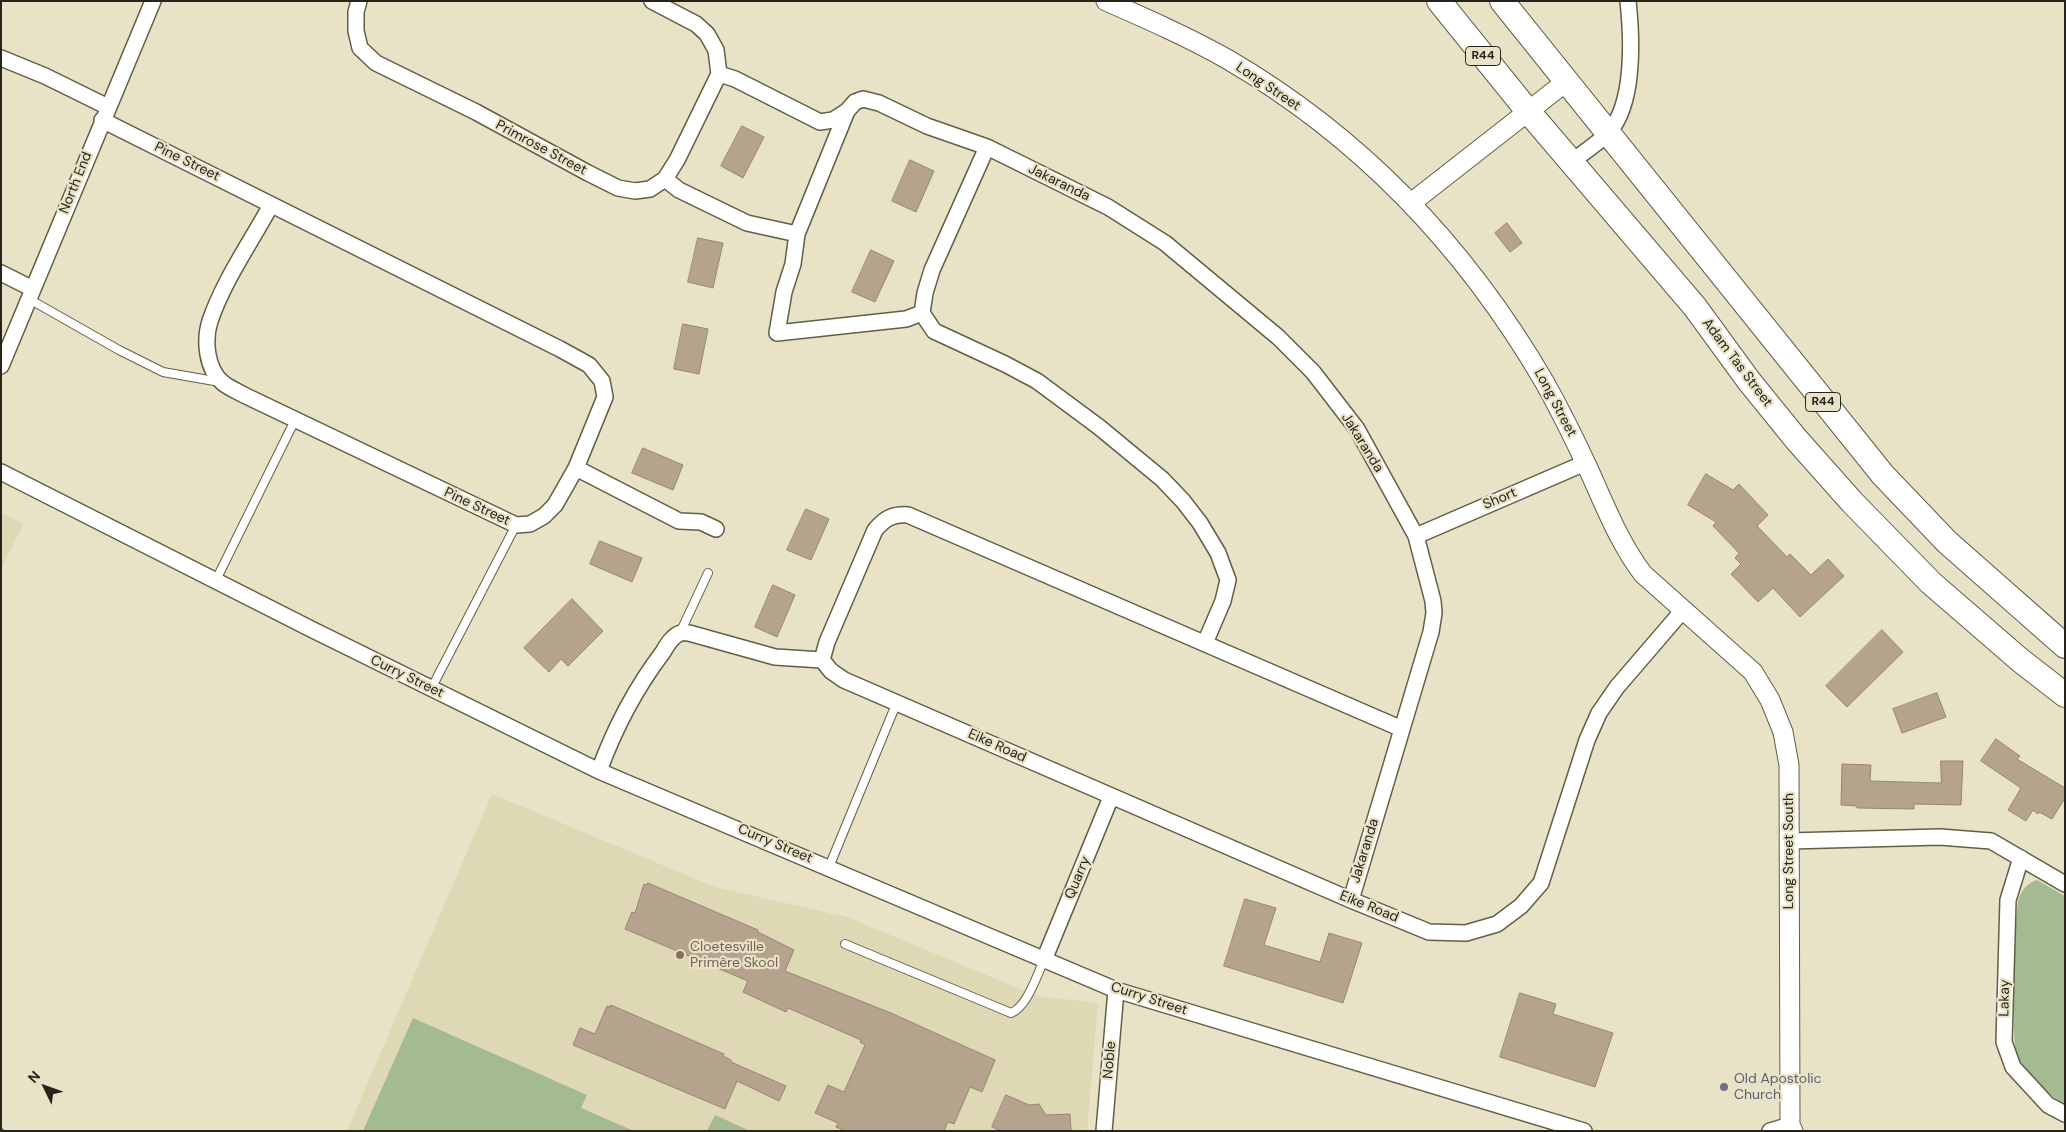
<!DOCTYPE html>
<html>
<head>
<meta charset="utf-8">
<style>
	body { margin:0 }
	#map { position:relative; width:2066px; height:1132px; overflow:hidden; background:#e8e2c7; font-family:"DM Sans",sans-serif }
	canvas { display:block }
	.frame { position:absolute; inset:0; border:2px solid #26241a; pointer-events:none }
	.north { position:absolute; left:20px; top:1062px; width:50px; height:50px; -webkit-text-stroke:4px #e8e2c7; paint-order:stroke; rotate:312deg; font-size:14px; font-weight:700; line-height:20px; text-align:center; color:#26241a }
	.north::after { content:''; display:block; margin:auto; width:18px; height:22px; background:#26241a; clip-path:polygon(50% 0,100% 100%,50% 72%,0 100%) }
</style>
</head>
<body>
<div id="map">
<canvas width="2066" height="1132"></canvas>
<div class="frame"></div>
<div class="north">N</div>
</div>
<script>
const g = document.querySelector('canvas').getContext('2d');
g.lineJoin = 'round';
function fillPath(path, color) { g.fillStyle = color; g.fill(path, 'evenodd'); }
function strokePath(path, color, width, dash) { g.strokeStyle = color; g.lineWidth = width; g.lineCap = dash ? 'butt' : 'round'; g.setLineDash(dash || []); g.stroke(path); }
function drawText(font, color, halo, rows, align = 'center') {
  g.font = font + ' "DM Sans",sans-serif'; g.lineWidth = 4.5; g.setLineDash([]); g.textBaseline = 'middle'; g.strokeStyle = halo; g.fillStyle = color; for (const [text, x, y, turn = 0] of rows) {
    g.save(); g.translate(x, y); g.rotate((+turn || 0) * Math.PI / 180); g.textAlign = isNaN(turn) ? turn : align; if (halo) g.strokeText(text, 0, 0); g.fillText(text, 0, 0); g.restore();
  }
}
fillPath(new Path2D(`
	M 1,513 L 24,524 L 1,568 Z
	M 492,794 L 715,887 L 847,917 L 1037,996 L 1098,1003 L 1087,1131 L 347,1131 Z`), '#dfd8b5');
fillPath(new Path2D(`
	M 2037,880 L 2065,896 L 2065,1104 C 2051,1098 2023,1070 2017,1055 C 2011,1042 2014,913 2019,898 C 2023,888 2028,883 2037,880 Z
	M 413,1018 L 587,1095 L 581,1108 L 634,1131 L 363,1131 Z
	M 715,1115 L 750,1131 L 707,1131 Z`), '#a4ba91');
const building = new Path2D(`
	M 742,126 L 764,137 L 743,178 L 721,166 Z
	M 910,160 L 934,171 L 916,212 L 892,201 Z
	M 1507,223 L 1522,243 L 1510,252 L 1495,233 Z
	M 698,238 L 723,243 L 713,288 L 688,282 Z
	M 871,250 L 894,261 L 875,302 L 852,292 Z
	M 683,324 L 708,329 L 699,374 L 674,369 Z
	M 643,448 L 683,465 L 673,490 L 632,473 Z
	M 1706,474 L 1733,490 L 1739,484 L 1768,515 L 1757,526 L 1787,557 L 1790,554 L 1811,575 L 1828,559 L 1844,576 L 1800,617 L 1773,588 L 1758,602 L 1731,574 L 1741,564 L 1735,558 L 1739,553 L 1713,526 L 1716,522 L 1688,505 Z
	M 806,509 L 829,519 L 811,560 L 787,550 Z
	M 600,541 L 642,558 L 632,582 L 590,564 Z
	M 773,585 L 795,595 L 777,637 L 755,627 Z
	M 572,599 L 603,631 L 568,666 L 561,659 L 549,672 L 524,648 Z
	M 1882,630 L 1903,652 L 1847,707 L 1826,686 Z
	M 1937,693 L 1946,717 L 1902,733 L 1893,709 Z
	M 1996,739 L 2020,756 L 2017,759 L 2065,788 L 2065,798 L 2052,819 L 2039,812 L 2038,814 L 2033,810 L 2026,821 L 2008,810 L 2021,788 L 1981,761 Z
	M 1941,761 L 1963,761 L 1961,805 L 1914,804 L 1914,809 L 1857,808 L 1857,806 L 1841,805 L 1842,764 L 1871,765 L 1870,781 L 1941,783 Z
	M 648,883 L 758,930 L 758,932 L 794,950 L 785,971 L 891,1013 L 995,1060 L 982,1092 L 970,1087 L 954,1124 L 948,1122 L 944,1131 L 845,1131 L 836,1127 L 838,1123 L 815,1113 L 828,1085 L 844,1092 L 865,1045 L 860,1042 L 861,1040 L 788,1008 L 786,1012 L 743,992 L 748,981 L 625,929 L 632,912 L 635,913 L 644,884 L 647,885 Z
	M 1245,899 L 1276,908 L 1264,945 L 1320,962 L 1329,933 L 1362,943 L 1343,1003 L 1224,966 Z
	M 1520,993 L 1556,1004 L 1553,1014 L 1613,1033 L 1595,1087 L 1500,1057 Z
	M 611,1005 L 724,1054 L 723,1056 L 731,1060 L 731,1062 L 786,1086 L 779,1101 L 737,1081 L 725,1109 L 573,1045 L 580,1028 L 595,1034 L 607,1006 L 610,1007 Z
	M 1006,1095 L 1029,1105 L 1039,1104 L 1046,1115 L 1070,1114 L 1071,1131 L 1001,1131 L 992,1127 Z`);
fillPath(building, '#b5a38e');
strokePath(building, '#988672', 1);
const service = new Path2D(`
	M 29,299 L 119,350 L 163,372 L 220,382
	M 216,580 L 295,420
	M 680,633 L 708,573
	M 431,689 L 516,525
	M 829,867 L 897,702
	M 845,944 L 1011,1013 C 1027,1007 1037,975 1044,960`);
const minor = new Path2D(`
	M 359,1 L 356,12 L 356,31 L 360,48 L 376,63 L 476,112 L 588,173 L 618,188 L 635,191 L 650,189 L 665,179 L 677,160 L 719,74 L 716,50 L 707,34 L 696,24 L 652,1
	M 1,58 L 45,76 L 108,107
	M 719,74 L 735,79 L 820,122 L 833,120 L 847,111 L 855,102 L 863,99 L 879,103 L 927,126 L 987,147 L 1108,207 L 1165,243 L 1278,337 L 1313,372 L 1357,429 L 1416,536 L 1433,601 L 1434,613 L 1431,632 L 1351,900
	M 847,111 L 797,234 L 793,264 L 784,292 L 777,333 L 906,319 L 922,313
	M 102,120 L 560,349 L 589,365 L 602,381 L 605,397 L 576,468 L 555,505 L 544,516 L 530,524 L 516,525 L 246,396 C 239,392 229,388 223,383 C 206,369 204,340 210,321 C 224,280 251,242 271,205
	M 987,147 L 932,270 L 925,293 L 922,313 L 934,331 L 1005,364 L 1037,381 L 1099,427 L 1162,479 L 1183,501 L 1200,523 L 1218,553 L 1228,580 L 1223,601 L 1205,643
	M 1571,162 C 1583,153 1597,144 1608,133 C 1635,105 1632,38 1628,1
	M 665,179 L 679,190 L 747,223 L 797,234
	M 1,273 L 33,289
	M 1,366 L 153,1
	M 576,468 L 679,521 L 701,522 L 716,529
	M 1,472 L 313,630 L 599,771 L 1116,990 L 1584,1131
	M 1416,536 L 1585,463
	M 822,660 L 831,671 L 844,680 L 1351,900 L 1429,932 L 1466,933 L 1497,924 L 1521,906 L 1541,883 L 1587,740 L 1599,713 L 1617,687 L 1684,609
	M 822,660 L 827,642 L 875,530 C 885,518 893,514 908,515 L 1402,729
	M 599,771 C 615,727 635,689 663,652 C 667,645 673,635 681,633 C 684,632 686,633 689,633 L 775,657 L 822,660
	M 1789,841 L 1940,837 L 1991,841 L 2065,884
	M 2021,858 L 2008,900 L 2004,1042 L 2013,1067 L 2048,1105 L 2065,1114
	M 1044,960 L 1111,797
	M 1104,1131 L 1116,990
	M 1770,1131 L 1790,1125`);
const tertiary = new Path2D(`
	M 1106,1 C 1147,19 1188,37 1227,59 C 1361,137 1467,249 1545,383 C 1560,410 1574,438 1587,466 C 1604,503 1618,541 1643,574 L 1753,672 L 1770,700 L 1783,732 L 1789,765 L 1790,1125 L 1793,1131
	M 1411,203 L 1567,81`);
const primary = new Path2D(`
	M 1439,1 L 1527,110 L 1695,307 L 1749,381 L 1796,439 L 1852,502 L 1931,583 L 2020,660 L 2065,695
	M 1502,1 L 1883,475 L 1947,542 L 2065,646`);
strokePath(service, '#635e46', 10);
strokePath(minor, '#635e46', 18);
strokePath(tertiary, '#635e46', 21);
strokePath(primary, '#635e46', 26);
strokePath(service, '#fff', 8);
strokePath(minor, '#fff', 15);
strokePath(tertiary, '#fff', 19);
strokePath(primary, '#fff', 24);
strokePath(new Path2D(`
	M 1,1130 L 3,1131`), '#555244', 4, [9, 9]);
for (const [x, y, r, color] of [
	[680,955,5,"#8d6e63"],
	[1724,1087,5,"#6b7280"]
]) { const dot = new Path2D(); dot.arc(x, y, r, 0, 2 * Math.PI); g.fillStyle = color; g.fill(dot); strokePath(dot, '#e8e2c7', 2); }
for (const [x, y, w] of [
	[1483,56,35],
	[1823,402,35]
]) { const box = new Path2D(); box.roundRect(x - w / 2, y - 9.5, w, 19, 4); g.fillStyle = '#e8e2c7'; g.fill(box); strokePath(box, '#26241a', 1); }
drawText('bold 12px', '#26241a', null, [
	["R44",1483,56],
	["R44",1823,402]
]);
drawText('14px', '#26241a', '#e8e2c7', [
	["Long Street",1268,87,34],
	["Primrose Street",541,148,28],
	["Pine Street",187,162,26],
	["North End",76,183,-68],
	["Jakaranda",1059,183,26],
	["Adam Tas Street",1737,363,53],
	["Long Street",1555,403,62],
	["Jakaranda",1362,443,58],
	["Short",1500,499,-23],
	["Pine Street",477,507,25],
	["Curry Street",407,677,26],
	["Eike Road",997,746,24],
	["Curry Street",775,844,23],
	["Jakaranda",1365,851,-73],
	["Long Street South",1789,851,-90],
	["Quarry",1078,878,-67],
	["Eike Road",1369,907,22],
	["Lakay",2005,998,-89],
	["Curry Street",1149,999,18],
	["Noble",1110,1060,-85]
]);
drawText('14px', '#785e54', '#e8e2c7', [
	["Cloetesville",690,947],
	["Primêre Skool",690,963]
], 'left');
drawText('14px', '#5b616d', '#e8e2c7', [
	["Old Apostolic",1734,1079],
	["Church",1734,1095]
], 'left');
</script>
</body>
</html>
